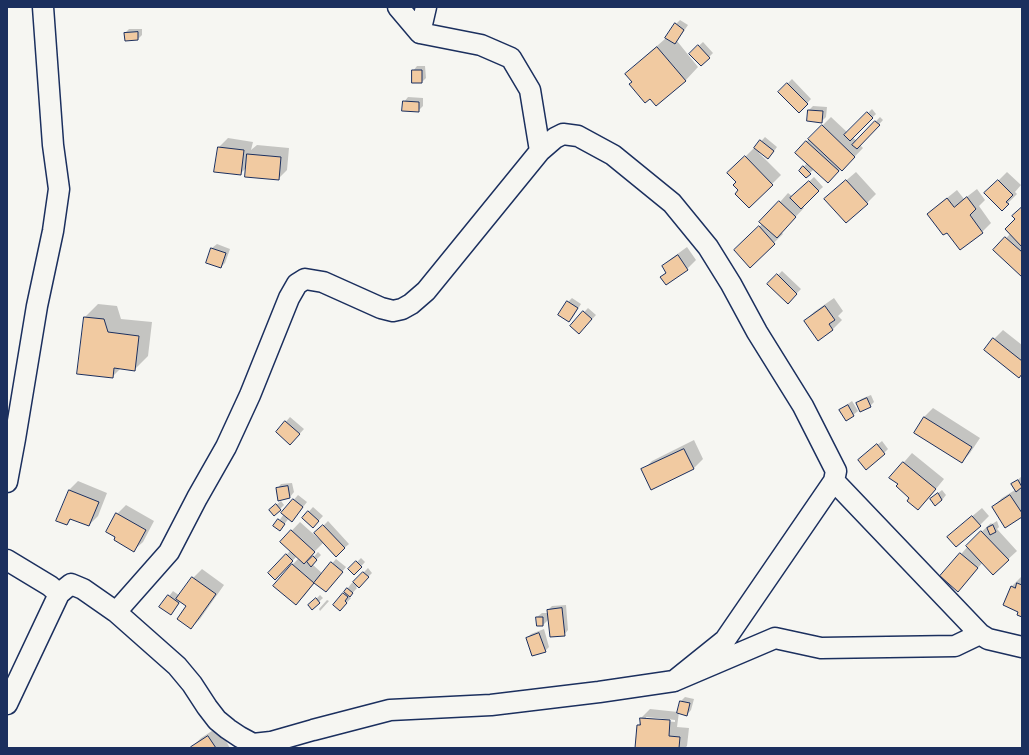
<!DOCTYPE html>
<html>
<head>
<meta charset="utf-8">
<style>
	body { margin:0 }
	#map { position:relative; width:1029px; height:755px; overflow:hidden; background:#f6f6f2; font-family:"Indie Flower",sans-serif }
	canvas { display:block }
	.frame { position:absolute; inset:0; border:8px solid #1b2f5e; pointer-events:none }
</style>
</head>
<body>
<div id="map">
<canvas width="1029" height="755"></canvas>
<div class="frame"></div>
</div>
<script>
const g = document.querySelector('canvas').getContext('2d');
g.lineJoin = 'round';
function fillPath(path, color) { g.fillStyle = color; g.fill(path, 'evenodd'); }
function strokePath(path, color, width, dash) { g.strokeStyle = color; g.lineWidth = width; g.lineCap = dash ? 'butt' : 'round'; g.setLineDash(dash || []); g.stroke(path); }
fillPath(new Path2D(`
	M 680,20 L 688,25 L 677,41 L 698,67 L 685,81 L 650,97 L 633,82 L 626,74 L 640,61 L 666,38 L 676,24 Z
	M 129,29 L 142,29 L 142,35 L 138,39 L 125,33 Z
	M 703,42 L 713,53 L 701,65 L 690,54 Z
	M 417,66 L 425,66 L 426,78 L 422,82 L 413,71 Z
	M 792,79 L 811,99 L 799,112 L 779,92 Z
	M 408,97 L 423,98 L 423,106 L 418,111 L 404,102 Z
	M 813,106 L 827,107 L 826,117 L 822,121 L 809,110 Z
	M 872,109 L 876,114 L 852,137 L 857,141 L 880,117 L 883,120 L 860,145 L 863,148 L 842,170 L 841,169 L 837,173 L 814,169 L 806,177 L 800,171 L 807,163 L 806,142 L 831,117 L 848,133 Z
	M 765,137 L 777,147 L 772,154 L 760,152 L 759,153 L 781,175 L 749,207 L 740,190 L 737,181 L 729,173 L 754,148 L 755,148 Z
	M 228,138 L 253,142 L 251,150 L 257,145 L 289,148 L 287,170 L 278,179 L 246,168 L 240,174 L 216,171 L 219,147 Z
	M 856,172 L 876,194 L 867,203 L 835,190 Z
	M 1007,172 L 1021,185 L 1015,192 L 1017,194 L 1002,209 L 986,193 Z
	M 814,177 L 823,187 L 802,206 L 804,208 L 781,232 L 783,234 L 750,266 L 744,241 L 762,224 L 780,202 L 788,193 L 793,197 Z
	M 977,189 L 985,200 L 979,206 L 991,223 L 982,232 L 960,249 L 947,231 L 928,215 L 937,206 L 957,190 L 964,199 Z
	M 1022,208 L 1022,276 L 995,250 L 1010,234 Z
	M 217,244 L 230,249 L 225,263 L 221,267 L 207,262 L 212,248 Z
	M 687,247 L 696,260 L 687,269 L 661,277 L 667,272 L 663,266 L 672,258 Z
	M 782,271 L 801,289 L 788,302 L 769,284 Z
	M 572,298 L 581,304 L 573,317 L 568,321 L 568,302 Z
	M 834,298 L 843,311 L 838,316 L 842,320 L 833,329 L 805,321 L 814,312 Z
	M 98,304 L 117,306 L 121,319 L 152,322 L 148,356 L 135,369 L 121,368 L 112,377 L 85,317 Z
	M 588,308 L 596,315 L 583,329 L 571,326 Z
	M 1003,330 L 1022,345 L 1022,373 L 985,350 L 994,339 Z
	M 871,395 L 874,402 L 870,406 L 857,404 L 861,399 Z
	M 852,401 L 858,411 L 853,415 L 841,410 L 845,406 Z
	M 933,408 L 980,438 L 970,453 L 962,462 L 924,417 Z
	M 290,417 L 304,429 L 294,440 L 277,432 Z
	M 694,440 L 703,459 L 694,468 L 643,470 L 652,461 Z
	M 882,441 L 888,449 L 884,453 L 864,456 Z
	M 912,453 L 944,479 L 927,500 L 918,509 L 911,498 L 899,484 L 891,477 Z
	M 1022,476 L 1022,486 L 1020,487 L 1022,490 L 1022,515 L 993,507 L 1002,498 L 1015,490 L 1012,485 Z
	M 78,481 L 107,493 L 98,516 L 89,525 L 72,518 L 67,524 L 69,490 Z
	M 292,483 L 294,492 L 290,497 L 277,489 L 281,484 Z
	M 942,490 L 946,495 L 942,500 L 931,499 Z
	M 298,495 L 307,502 L 296,516 L 289,518 L 280,530 L 275,526 L 284,514 L 282,513 Z
	M 281,501 L 284,505 L 280,509 L 275,506 Z
	M 126,505 L 154,521 L 143,542 L 134,550 L 117,514 Z
	M 313,507 L 323,516 L 313,527 L 303,518 Z
	M 982,508 L 989,516 L 980,525 L 956,546 L 949,537 L 958,528 Z
	M 328,521 L 349,544 L 336,555 L 324,542 L 306,560 L 309,562 L 318,552 L 321,555 L 312,564 L 323,574 L 336,559 L 346,567 L 330,587 L 315,582 L 305,595 L 296,604 L 292,565 L 299,558 L 297,556 L 275,579 L 269,573 L 291,550 L 282,541 L 300,522 L 320,540 L 322,539 L 316,533 Z
	M 997,521 L 999,527 L 997,529 L 1017,551 L 993,573 L 983,562 L 967,581 L 942,576 L 976,537 L 991,523 L 992,524 Z
	M 361,558 L 365,562 L 354,574 L 350,569 Z
	M 368,568 L 372,573 L 363,582 L 358,585 L 356,588 L 357,588 L 349,597 L 351,598 L 344,606 L 335,605 L 346,592 L 345,592 L 351,584 L 355,580 L 356,580 Z
	M 202,569 L 224,585 L 200,619 L 191,628 L 188,606 L 181,601 L 175,609 L 161,607 L 173,591 L 180,596 L 193,578 Z
	M 1021,577 L 1022,578 L 1022,616 L 1012,586 Z
	M 320,595 L 323,598 L 312,608 L 310,605 Z
	M 327,600 L 329,601 L 320,611 L 319,609 Z
	M 566,605 L 568,630 L 564,635 L 549,619 L 543,625 L 538,625 L 537,617 L 542,613 L 548,613 L 548,610 L 552,606 Z
	M 544,629 L 549,647 L 545,651 L 527,638 L 531,634 Z
	M 685,697 L 694,699 L 691,710 L 687,715 L 679,712 L 677,727 L 689,728 L 687,746 L 685,748 L 636,748 L 638,725 L 641,722 L 641,718 L 650,709 L 678,712 L 681,701 ZM 646,717 L 675,720 L 675,722 L 646,719 Z
	M 218,727 L 230,748 L 193,748 L 192,747 L 201,738 Z`), '#0003');
const building = new Path2D(`
	M 675,23 L 684,30 L 675,44 L 665,38 Z
	M 138,32 L 138,40 L 125,41 L 124,33 Z
	M 698,45 L 710,58 L 701,66 L 689,54 Z
	M 657,47 L 686,81 L 656,106 L 650,99 L 645,103 L 629,84 L 632,82 L 625,74 Z
	M 412,70 L 422,70 L 422,83 L 412,83 Z
	M 787,83 L 808,104 L 799,113 L 778,92 Z
	M 403,101 L 419,102 L 419,112 L 402,111 Z
	M 808,110 L 823,111 L 822,123 L 807,121 Z
	M 867,112 L 873,118 L 850,141 L 844,135 Z
	M 875,121 L 880,125 L 857,149 L 852,145 Z
	M 822,125 L 855,157 L 842,171 L 808,139 Z
	M 760,140 L 774,151 L 768,159 L 754,148 Z
	M 806,141 L 839,171 L 828,183 L 795,153 Z
	M 218,147 L 244,150 L 241,175 L 214,172 Z
	M 247,154 L 281,157 L 279,180 L 245,177 Z
	M 745,156 L 773,185 L 749,208 L 735,194 L 738,190 L 733,185 L 736,182 L 727,173 Z
	M 803,166 L 811,174 L 806,178 L 799,171 Z
	M 846,180 L 868,204 L 846,223 L 824,199 Z
	M 998,180 L 1013,195 L 1006,202 L 1009,204 L 1002,211 L 984,193 Z
	M 809,181 L 819,191 L 801,209 L 790,198 Z
	M 967,197 L 976,209 L 970,215 L 983,233 L 960,250 L 947,233 L 943,235 L 927,214 L 947,198 L 954,207 Z
	M 779,201 L 796,217 L 777,238 L 759,222 Z
	M 1022,207 L 1022,247 L 1005,229 L 1015,219 L 1012,216 Z
	M 759,226 L 775,244 L 750,268 L 734,250 Z
	M 1005,237 L 1022,252 L 1022,277 L 993,250 Z
	M 211,248 L 226,253 L 221,268 L 206,263 Z
	M 678,255 L 688,270 L 666,285 L 660,277 L 666,273 L 662,266 Z
	M 777,274 L 797,294 L 788,304 L 767,284 Z
	M 567,301 L 578,308 L 569,322 L 558,315 Z
	M 825,306 L 835,320 L 829,324 L 833,330 L 818,341 L 804,321 Z
	M 583,311 L 592,319 L 579,334 L 570,326 Z
	M 84,317 L 104,319 L 108,332 L 139,336 L 135,371 L 114,368 L 113,378 L 77,374 Z
	M 993,338 L 1022,361 L 1022,374 L 1019,378 L 984,350 Z
	M 867,398 L 871,407 L 860,412 L 856,403 Z
	M 848,405 L 854,416 L 846,421 L 839,410 Z
	M 924,417 L 972,447 L 962,463 L 914,433 Z
	M 285,421 L 300,434 L 290,445 L 276,432 Z
	M 877,444 L 885,454 L 866,470 L 858,460 Z
	M 684,449 L 694,469 L 651,490 L 641,469 Z
	M 903,462 L 936,489 L 918,510 L 907,501 L 909,498 L 896,486 L 898,484 L 889,478 Z
	M 1018,480 L 1022,487 L 1016,492 L 1011,484 Z
	M 288,486 L 290,498 L 278,501 L 276,488 Z
	M 69,490 L 99,502 L 89,526 L 70,519 L 67,525 L 56,521 Z
	M 938,493 L 942,500 L 935,506 L 930,499 Z
	M 1010,495 L 1022,513 L 1022,517 L 1005,528 L 992,507 Z
	M 293,499 L 303,507 L 292,522 L 281,513 Z
	M 276,504 L 281,510 L 274,516 L 269,510 Z
	M 308,511 L 319,521 L 313,528 L 302,518 Z
	M 116,513 L 146,530 L 134,552 L 114,540 L 115,537 L 106,532 Z
	M 972,516 L 981,526 L 956,547 L 947,537 Z
	M 278,519 L 285,524 L 280,531 L 273,526 Z
	M 323,525 L 345,548 L 336,557 L 314,533 Z
	M 993,525 L 996,532 L 990,535 L 987,528 Z
	M 291,530 L 315,552 L 304,564 L 280,542 Z
	M 981,531 L 1009,560 L 993,575 L 966,546 Z
	M 960,553 L 978,568 L 958,592 L 940,576 Z
	M 286,554 L 293,561 L 275,580 L 268,573 Z
	M 313,556 L 317,560 L 311,567 L 307,562 Z
	M 356,561 L 362,567 L 354,575 L 348,569 Z
	M 331,562 L 343,572 L 326,592 L 314,583 Z
	M 292,564 L 314,583 L 296,605 L 273,586 Z
	M 363,572 L 369,577 L 359,588 L 353,582 Z
	M 192,577 L 216,594 L 191,629 L 177,619 L 186,606 L 176,599 Z
	M 1017,583 L 1022,585 L 1022,617 L 1017,615 L 1018,612 L 1003,605 L 1011,586 L 1015,588 Z
	M 347,588 L 353,593 L 350,597 L 344,592 Z
	M 343,593 L 348,597 L 345,601 L 347,603 L 340,611 L 333,605 Z
	M 168,595 L 179,603 L 171,615 L 159,607 Z
	M 316,598 L 320,603 L 312,610 L 308,605 Z
	M 562,608 L 565,636 L 550,637 L 547,610 Z
	M 536,617 L 543,617 L 543,626 L 537,626 Z
	M 539,633 L 546,652 L 532,656 L 526,638 Z
	M 680,701 L 690,703 L 687,716 L 677,713 Z
	M 640,718 L 670,720 L 669,736 L 680,737 L 679,748 L 635,748 L 637,725 L 640,725 Z
	M 208,736 L 216,748 L 192,748 L 191,747 Z`);
fillPath(building, '#f1caa1');
strokePath(building, '#1b2f5e', 1);
const minor = new Path2D(`
	M 398,7 L 420,33 L 481,45 L 511,58 L 530,90 L 540,151
	M 420,33 L 426,7
	M 834,481 L 980,634
	M 7,482 L 15,439 L 37,306 L 53,231 L 59,189 L 53,145 L 43,7
	M 7,560 L 50,586 L 59,594
	M 116,612 L 169,552 L 197,498 L 226,447 L 250,395 L 289,298 L 297,284 L 305,279 L 323,282 L 381,308 L 393,311 L 402,309 L 411,304 L 426,291 L 540,151 L 555,138 L 563,134 L 578,136 L 613,155 L 672,203 L 708,247 L 731,284 L 757,332 L 803,406 L 836,471 L 834,481 L 725,640 L 674,681
	M 7,704 L 59,594 L 66,588 L 71,584 L 83,589 L 116,612 L 177,666 L 192,684 L 207,707 L 217,720 L 228,729 L 240,737 L 253,744 L 271,742 L 313,730 L 390,710 L 491,705 L 599,692 L 674,681 L 775,638 L 821,648 L 955,646 L 980,634 L 988,639 L 1022,647`);
strokePath(minor, '#1b2f5e', 23);
strokePath(minor, '#f6f6f2', 20);
</script>
</body>
</html>
